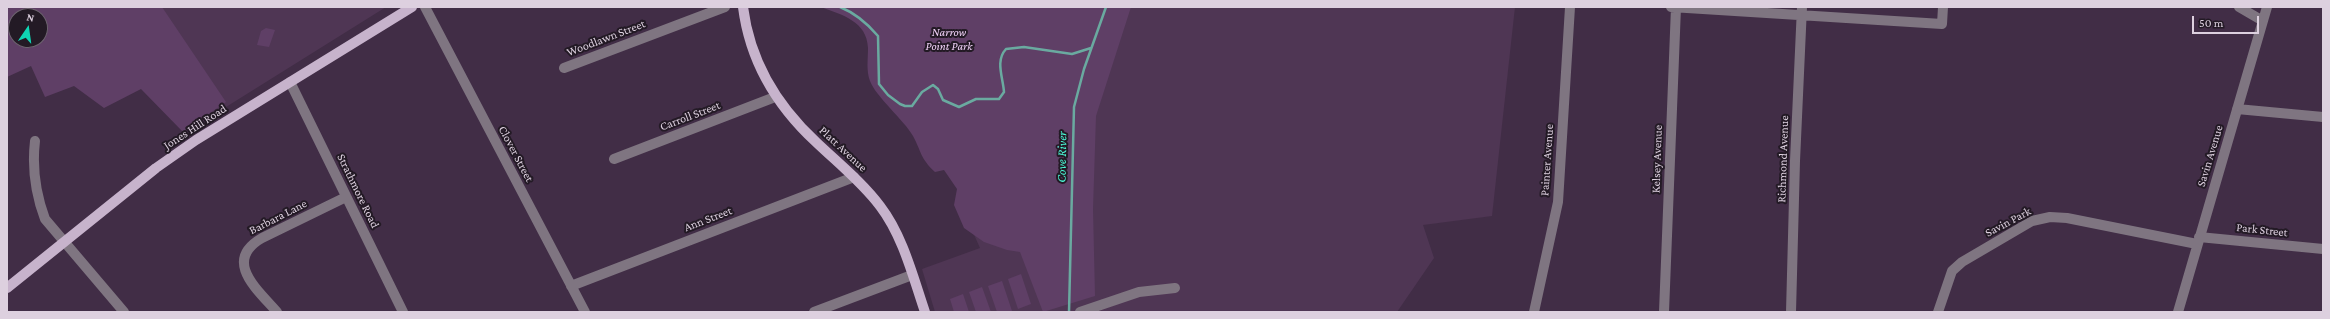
<!DOCTYPE html>
<html>
<head>
<meta charset="utf-8">
<style>
	body { margin:0 }
	#map { position:relative; width:2330px; height:319px; overflow:hidden; background:#412d46; font-family:"Crimson Pro",serif }
	canvas { display:block }
	.frame { position:absolute; inset:0; border:8px solid #ddd0df; pointer-events:none }
	.north { position:absolute; left:8px; top:8px; width:40px; height:40px; box-sizing:border-box; background:#231a25; border:1px solid #6d636f; border-radius:50%; rotate:13deg; font-size:11px; font-weight:700; line-height:16px; text-align:center; color:#ddd0df }
	.north::after { content:''; display:block; margin:auto; width:14px; height:18px; background:#0fd5b4; clip-path:polygon(50% 0,100% 100%,50% 72%,0 100%) }
	.scale { position:absolute; left:2192px; top:16px; width:67px; height:18px; box-sizing:border-box; border:2px solid #ddd0df; border-top:0; padding-left:5px; font-size:12px; line-height:14px; white-space:nowrap; color:#ddd0df; -webkit-text-stroke:3px #231a25; paint-order:stroke }
</style>
</head>
<body>
<div id="map">
<canvas width="2330" height="319"></canvas>
<div class="frame"></div>
<div class="north">N</div>
<div class="scale">50 m</div>
</div>
<script>
const g = document.querySelector('canvas').getContext('2d');
g.lineJoin = 'round';
function fillPath(path, color) { g.fillStyle = color; g.fill(path, 'evenodd'); }
function strokePath(path, color, width, dash) { g.strokeStyle = color; g.lineWidth = width; g.lineCap = dash ? 'butt' : 'round'; g.setLineDash(dash || []); g.stroke(path); }
function drawText(font, color, halo, rows, align = 'center') {
  g.font = font + ' "Crimson Pro",serif'; g.lineWidth = 4; g.setLineDash([]); g.textBaseline = 'middle'; g.strokeStyle = halo; g.fillStyle = color; for (const [text, x, y, turn = 0] of rows) {
    g.save(); g.translate(x, y); g.rotate((+turn || 0) * Math.PI / 180); g.textAlign = isNaN(turn) ? turn : align; if (halo) g.strokeText(text, 0, 0); g.fillText(text, 0, 0); g.restore();
  }
}
fillPath(new Path2D(`
	M 81,7 L 386,7 L 186,132 Z
	M 1107,7 L 1515,7 L 1492,216 L 1423,225 L 1434,258 L 1397,312 L 935,312 L 922,269 L 980,248 L 972,230 Z`), '#4f3654');
fillPath(new Path2D(`
	M 10,7 L 162,7 L 226,102 L 183,132 L 141,89 L 104,108 L 74,86 L 45,97 L 31,66 L 7,77 L 7,9 ZM 16,16 L 40,16 L 40,40 L 16,40 Z
	M 821,7 L 1131,7 L 1096,116 L 1093,209 L 1095,296 L 1043,312 L 1020,252 L 1007,250 L 984,242 L 964,228 L 954,205 L 957,189 L 944,170 L 935,172 C 920,158 922,153 913,136 C 904,120 876,97 870,81 C 866,71 868,59 868,48 C 867,21 842,15 821,7 Z
	M 266,28 L 275,30 L 269,47 L 257,45 L 261,31 Z
	M 1021,274 L 1031,304 L 1018,309 L 1008,279 Z
	M 1002,281 L 1012,311 L 997,312 L 988,286 Z
	M 982,287 L 991,312 L 976,312 L 969,292 Z
	M 963,294 L 969,312 L 954,312 L 950,299 Z`), '#5f3f66');
strokePath(new Path2D(`
	M 840,7 C 855,13 867,23 878,36 L 879,84 L 888,95 L 900,104 L 905,106 L 912,106 L 922,92 L 933,85 L 938,89 L 943,100 L 959,107 L 976,99 L 999,99 L 1004,92 C 1003,77 995,61 1006,49 L 1024,47 L 1072,54 L 1091,48
	M 1069,312 L 1074,107 L 1084,69 L 1106,7`), '#6aaaa0', 2.5);
strokePath(new Path2D(`
	M 425,7 L 585,312
	M 1671,7 L 1942,24 L 1943,7
	M 2239,7 L 2263,21
	M 564,68 L 725,7
	M 290,82 L 403,312
	M 2237,109 L 2323,117
	M 35,141 C 32,167 36,195 45,219 L 124,312
	M 614,159 L 775,97
	M 2199,237 L 2323,249
	M 571,286 L 854,177
	M 277,312 C 258,290 222,261 262,238 L 346,197
	M 814,312 L 912,275
	M 1080,312 L 1139,292 L 1175,288
	M 1534,312 L 1558,202 L 1570,7
	M 1664,312 L 1676,7
	M 1791,312 L 1795,161 L 1802,7
	M 1938,312 L 1952,271 L 1962,262 L 2032,221 L 2050,217 L 2067,218 L 2197,244
	M 2178,312 L 2267,7`), '#7f7581', 10);
strokePath(new Path2D(`
	M 743,7 C 750,62 776,105 816,142 C 838,163 862,182 880,206 C 903,236 913,277 925,312
	M 7,288 L 156,168 L 196,140 L 412,7`), '#c7b3cc', 10);
drawText('italic 12px', '#f0d1f7', '#231a25', [
	["Narrow",949,32],
	["Point Park",949,46]
]);
drawText('12px', '#ddd0df', '#231a25', [
	["Woodlawn Street",606,38,-21],
	["Carroll Street",690,116,-21],
	["Jones Hill Road",195,127,-33],
	["Platt Avenue",843,149,43],
	["Clover Street",516,154,62],
	["Savin Avenue",2210,156,-73],
	["Kelsey Avenue",1657,159,-88],
	["Richmond Avenue",1783,159,-88],
	["Painter Avenue",1547,160,-86],
	["Strathmore Road",358,191,64],
	["Barbara Lane",278,217,-27],
	["Ann Street",708,219,-21],
	["Savin Park",2008,222,-28],
	["Park Street",2262,230,6]
]);
drawText('italic 13px', '#4bfcd9', '#231a25', [
	["Cove River",1062,157,-89]
]);
</script>
</body>
</html>
